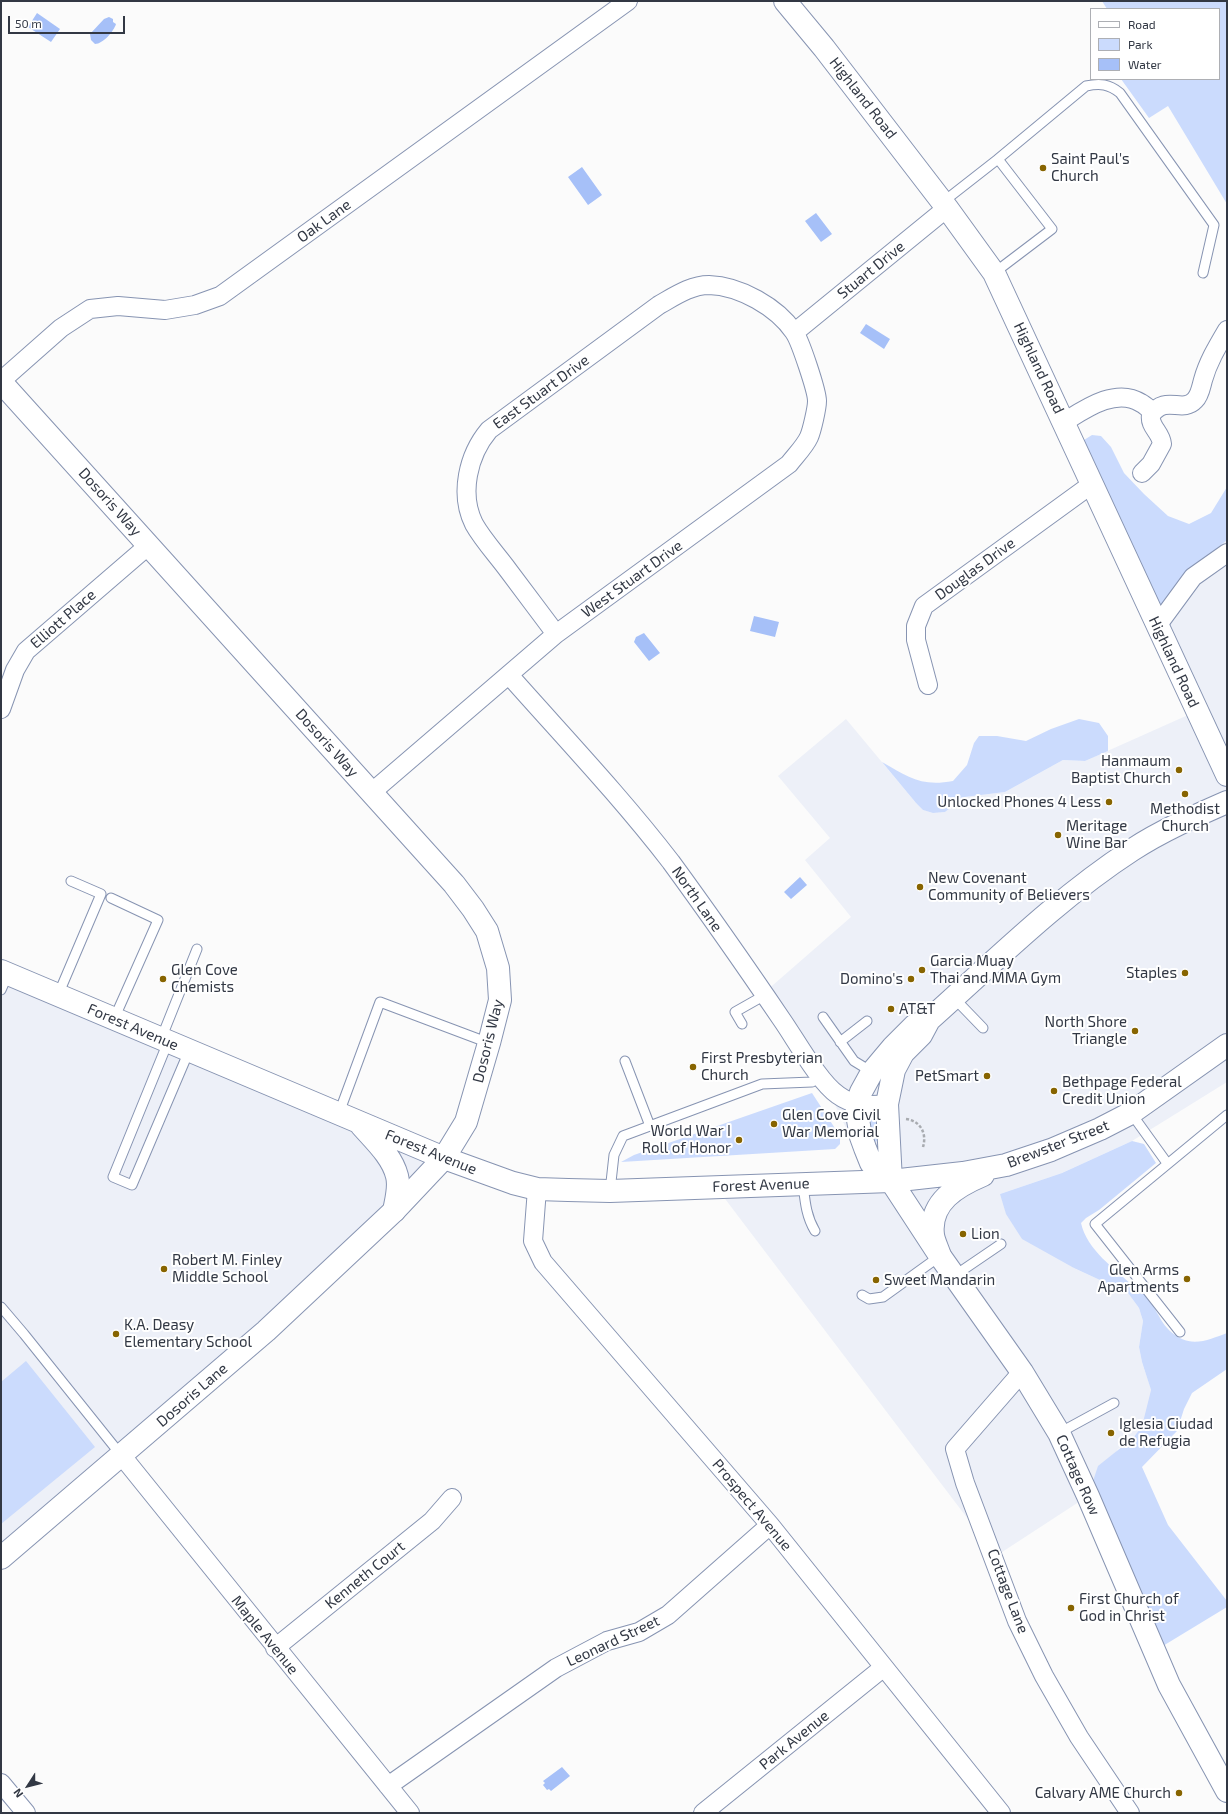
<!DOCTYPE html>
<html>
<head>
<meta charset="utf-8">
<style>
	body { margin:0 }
	#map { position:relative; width:1228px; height:1814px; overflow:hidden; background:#fbfbfb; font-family:"Exo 2",sans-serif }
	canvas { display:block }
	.frame { position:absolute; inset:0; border:2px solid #323844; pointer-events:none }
	.legend { position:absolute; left:1090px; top:8px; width:130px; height:72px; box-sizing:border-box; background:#fff; border:1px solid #adafb4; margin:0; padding:5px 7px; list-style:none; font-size:12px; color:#323844 }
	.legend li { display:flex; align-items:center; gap:8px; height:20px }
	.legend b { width:20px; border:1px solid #adafb4 }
	.north { position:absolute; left:8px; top:1766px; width:40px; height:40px; -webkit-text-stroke:3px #fff; paint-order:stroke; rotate:234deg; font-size:11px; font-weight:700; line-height:16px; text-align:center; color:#323844 }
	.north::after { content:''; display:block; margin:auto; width:14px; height:18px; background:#323844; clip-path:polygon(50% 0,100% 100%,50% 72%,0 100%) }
	.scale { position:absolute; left:8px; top:16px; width:117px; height:18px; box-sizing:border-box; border:2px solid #323844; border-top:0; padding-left:5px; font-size:12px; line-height:14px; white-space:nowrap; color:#323844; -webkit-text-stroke:3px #fff; paint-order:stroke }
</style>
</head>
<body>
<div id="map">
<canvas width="1228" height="1814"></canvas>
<div class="frame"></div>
<ul class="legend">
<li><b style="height:5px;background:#fff"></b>Road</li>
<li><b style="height:11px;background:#cbdbfd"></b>Park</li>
<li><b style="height:11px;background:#a6c0f8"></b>Water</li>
</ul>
<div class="north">N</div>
<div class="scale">50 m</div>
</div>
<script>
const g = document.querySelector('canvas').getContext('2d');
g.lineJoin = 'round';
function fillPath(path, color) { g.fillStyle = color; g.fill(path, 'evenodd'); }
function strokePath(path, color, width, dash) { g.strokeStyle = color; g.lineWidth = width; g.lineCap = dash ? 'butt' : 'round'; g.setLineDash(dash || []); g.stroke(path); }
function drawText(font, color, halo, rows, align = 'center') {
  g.font = font + ' "Exo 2",sans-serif'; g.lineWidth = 4; g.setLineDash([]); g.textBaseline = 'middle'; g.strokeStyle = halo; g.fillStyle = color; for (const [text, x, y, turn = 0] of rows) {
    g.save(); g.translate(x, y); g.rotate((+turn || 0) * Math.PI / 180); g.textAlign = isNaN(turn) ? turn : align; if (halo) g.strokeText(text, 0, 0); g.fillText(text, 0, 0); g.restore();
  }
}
fillPath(new Path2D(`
	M 1227,540 L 1227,1082 L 1132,1141 L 1062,1173 L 1000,1194 L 1074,1268 L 1128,1293 L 1139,1308 L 1143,1321 L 1139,1347 L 1142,1362 L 1151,1390 L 1142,1426 L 1133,1438 L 1118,1449 L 1088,1496 L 996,1556 L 713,1183 L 870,1178 L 824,1082 L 765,992 L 851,917 L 805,860 L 830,838 L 778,776 L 846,719 L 916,803 L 923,810 L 933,813 L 945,812 L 965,797 L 1005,792 L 1063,760 L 1085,761 L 1197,711 L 1157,626 L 1178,582 Z
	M 1,971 L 444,1158 L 1,1557 Z`), '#edf0f8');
fillPath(new Path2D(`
	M 1102,1 L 1227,1 L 1227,204 L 1168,106 L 1149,118 L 1121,79 L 1219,79 L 1219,9 L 1107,9 Z
	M 1092,435 L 1101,436 L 1111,447 L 1124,473 L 1144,494 L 1168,516 L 1189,524 L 1211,513 L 1227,487 L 1227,540 L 1178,582 L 1157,626 L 1084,451 L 1084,440 Z
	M 1079,719 L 1099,723 L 1108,736 L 1108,751 L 1085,761 L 1063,760 L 1005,792 L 965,797 L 945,812 L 933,813 L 923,810 L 916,803 L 882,762 C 908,777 921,787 953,781 L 967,765 L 974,743 L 979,736 L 997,736 L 1026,741 L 1051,729 Z
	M 812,1093 L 840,1136 L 840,1144 L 835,1149 L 621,1162 L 634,1155 Z
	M 876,1104 L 879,1139 L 875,1142 L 868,1128 L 868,1112 Z
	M 1132,1141 L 1144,1144 L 1156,1163 L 1099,1210 L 1086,1218 L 1081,1223 C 1087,1250 1114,1268 1133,1286 C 1138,1289 1144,1293 1147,1298 C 1161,1314 1160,1328 1182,1339 C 1197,1346 1213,1338 1227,1333 L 1227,1369 L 1192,1393 L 1184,1409 L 1177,1431 L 1142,1467 L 1168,1525 L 1227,1601 L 1227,1607 L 1153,1652 L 1088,1496 L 1098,1466 L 1133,1438 L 1142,1426 L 1151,1390 L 1142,1362 L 1139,1347 L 1143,1321 L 1139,1308 L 1128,1293 L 1074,1268 L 1022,1239 L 1006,1214 L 1000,1194 L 1062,1173 Z
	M 26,1361 L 95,1447 L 1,1524 L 1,1382 Z`), '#cbdbfd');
fillPath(new Path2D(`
	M 37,13 L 60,29 L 51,42 L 28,27 Z
	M 109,17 L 113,19 L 113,22 L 116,24 C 114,31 103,44 95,44 L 91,40 L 90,34 L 104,19 Z
	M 582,167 L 602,195 L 588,205 L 568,177 Z
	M 816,213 L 832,234 L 821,242 L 805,221 Z
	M 866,324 L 890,339 L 884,349 L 860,333 Z
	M 754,616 L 779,622 L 775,637 L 750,631 Z
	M 644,633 L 660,653 L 649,661 L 634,642 L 636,637 Z
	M 800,877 L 807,885 L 791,899 L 784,892 Z
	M 562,1767 L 570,1776 L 551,1791 L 549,1789 L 547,1790 L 543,1785 L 545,1783 L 543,1781 Z`), '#a6c0f8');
const service = new Path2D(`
	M 998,159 L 1086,86 C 1100,83 1109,84 1120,93 L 1214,225 L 1203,273
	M 943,202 L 998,159 L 1052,229 L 994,273
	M 111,898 L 158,920 L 114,1019
	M 1,990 L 8,974
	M 58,995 L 101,894 L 71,881
	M 954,998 L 983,1028
	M 823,1017 L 854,1061 L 872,1072
	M 742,1024 L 735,1012 L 765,995
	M 161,1039 L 197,949
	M 168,1042 L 113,1177 L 132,1185 L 189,1051
	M 840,1042 L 867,1021
	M 625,1061 L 650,1126
	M 339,1113 L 380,1002 L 489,1043
	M 1131,1113 L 1167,1163
	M 803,1184 C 805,1201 806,1216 815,1231
	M 610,1191 L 614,1155 L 623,1136 L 762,1084 L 812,1082 L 821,1077
	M 954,1276 L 1001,1244
	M 862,1295 L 869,1299 L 883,1297 L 940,1256
	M 1,1307 L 24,1334 L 121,1455
	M 1180,1332 L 1095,1224 L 1227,1115
	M 1059,1433 L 1114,1403`);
const minor = new Path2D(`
	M 795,332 L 947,208
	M 1,381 L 61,328 L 90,309 L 118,306 L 165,310 L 195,305 L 220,296 L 628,1
	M 1064,422 C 1085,409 1116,387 1141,403 C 1145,405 1149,409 1153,412
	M 1142,473 L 1151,464 L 1162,444 C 1161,432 1149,427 1151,415 C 1166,394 1182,414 1195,400 C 1200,395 1201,387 1203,380 C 1208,362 1217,347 1227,330
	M 1157,626 L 1193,577 L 1227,553
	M 509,675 C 563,736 621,797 671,862 C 709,914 746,967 782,1020 C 796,1040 819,1082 838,1095 C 853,1106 869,1106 887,1104
	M 928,685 L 916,640 L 916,626 L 924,606 L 1092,484
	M 1,709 L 15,670 L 26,651 L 149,545
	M 372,792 L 556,634 L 789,464 C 796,455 805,446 809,437 C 812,430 817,408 817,401 C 817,391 800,340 794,332 C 777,307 740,286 709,285 C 691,285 675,296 659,305 L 489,430 C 468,455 459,494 474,524 C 483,540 497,555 508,570 C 524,591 540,613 556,634
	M 537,1189 L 533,1241 L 543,1262 L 770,1525 L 1001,1813
	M 1022,1372 L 955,1449 L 965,1483 L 1017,1621 L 1044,1676 L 1079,1737 L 1130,1813
	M 122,1456 L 410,1813
	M 275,1648 L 432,1521 L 452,1498
	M 1,1783 L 26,1813
	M 388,1786 L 556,1668 L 607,1641 L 639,1632 L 668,1615 L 770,1525
	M 703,1813 L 884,1667`);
const tertiary = new Path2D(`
	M 785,1 L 824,48 L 947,208 L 994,273 L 1227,775
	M 1,382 L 454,884 L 473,909 L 487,931 L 498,968 L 500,1000 L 489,1043 L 466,1122 L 444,1158 L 394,1211 L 266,1331 L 1,1558
	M 929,1020 L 915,1025 L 893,1047 L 872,1072 L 861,1092 L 857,1104 L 857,1114 L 861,1137 L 865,1148 L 871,1163 L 891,1181 L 940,1256 L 1022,1372 L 1059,1433 L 1088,1496 L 1169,1685 L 1227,1791
	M 891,1181 L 887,1104 L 894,1070 L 903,1053 L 921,1035 L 929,1020 C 994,962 1058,898 1132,850 C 1161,831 1195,816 1227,802`);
const secondary = new Path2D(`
	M 1,971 L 444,1158 L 513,1183 L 537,1189 L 568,1190 L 610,1191 L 891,1181 L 963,1173 L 1006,1165 L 1051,1150 L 1100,1129 L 1131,1113 L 1227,1045
	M 361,1125 C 374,1140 392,1156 397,1176 C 400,1187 396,1200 394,1211
	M 940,1256 C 938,1249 934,1242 933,1235 C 929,1202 957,1186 983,1175`);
strokePath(service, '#8794b2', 11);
strokePath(minor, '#8794b2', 20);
strokePath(tertiary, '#8794b2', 24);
strokePath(secondary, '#8794b2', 24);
strokePath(new Path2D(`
	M 906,1119 C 921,1121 927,1134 923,1147`), '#a8abb0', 2.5, [3, 2]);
strokePath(service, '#fff', 9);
strokePath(minor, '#fff', 18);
strokePath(tertiary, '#fff', 22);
strokePath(secondary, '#fff', 22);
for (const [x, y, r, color] of [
	[1043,168,4,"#876400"],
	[1179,770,4,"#876400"],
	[1185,794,4,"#876400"],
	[1109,802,4,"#876400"],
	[1058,835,4,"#876400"],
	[920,887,4,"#876400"],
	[922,970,4,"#876400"],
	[1185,973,4,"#876400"],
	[163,979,4,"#876400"],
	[911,979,4,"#876400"],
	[891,1009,4,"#876400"],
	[1135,1031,4,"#876400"],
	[693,1067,4,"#876400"],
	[987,1076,4,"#876400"],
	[1054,1091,4,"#876400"],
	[774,1124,4,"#876400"],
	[739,1140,4,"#876400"],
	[963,1234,4,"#876400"],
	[164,1269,4,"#876400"],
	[1187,1279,4,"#876400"],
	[876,1280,4,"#876400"],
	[116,1334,4,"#876400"],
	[1111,1433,4,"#876400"],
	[1071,1608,4,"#876400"],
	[1179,1793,4,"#876400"]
]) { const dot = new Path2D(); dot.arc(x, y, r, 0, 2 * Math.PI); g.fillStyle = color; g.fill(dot); strokePath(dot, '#fff', 1.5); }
drawText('15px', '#323844', '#fff', [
	["Highland Road",863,98,52],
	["Oak Lane",324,221,-36],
	["Stuart Drive",871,270,-39],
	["Highland Road",1039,368,65],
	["East Stuart Drive",541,392,-36],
	["Dosoris Way",110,502,48],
	["Douglas Drive",975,569,-36],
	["West Stuart Drive",632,579,-36],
	["Elliott Place",63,619,-41],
	["Highland Road",1174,662,65],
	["Dosoris Way",327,743,48],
	["North Lane",697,899,55],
	["Forest Avenue",133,1027,23],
	["Dosoris Way",488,1041,-76],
	["Brewster Street",1058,1144,-21],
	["Forest Avenue",431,1152,22],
	["Forest Avenue",761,1185,-2],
	["Dosoris Lane",192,1395,-41],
	["Cottage Row",1078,1475,66],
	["Prospect Avenue",752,1505,50],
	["Kenneth Court",365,1575,-39],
	["Cottage Lane",1008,1591,69],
	["Maple Avenue",265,1635,51],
	["Leonard Street",613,1641,-25],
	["Park Avenue",794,1740,-39]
]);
drawText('15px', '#323844', '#fff', [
	["Saint Paul's",1051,159],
	["Church",1051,176],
	["Hanmaum",1171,761,"right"],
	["Baptist Church",1171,778,"right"],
	["Unlocked Phones 4 Less",1101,802,"right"],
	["Methodist",1185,809,"center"],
	["Church",1185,826,"center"],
	["Meritage",1066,826],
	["Wine Bar",1066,843],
	["New Covenant",928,878],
	["Community of Believers",928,895],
	["Garcia Muay",930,961],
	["Thai and MMA Gym",930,978],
	["Glen Cove",171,970],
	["Chemists",171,987],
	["Staples",1177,973,"right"],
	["Domino's",903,979,"right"],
	["AT&T",899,1009],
	["North Shore",1127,1022,"right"],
	["Triangle",1127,1039,"right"],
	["First Presbyterian",701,1058],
	["Church",701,1075],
	["PetSmart",979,1076,"right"],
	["Bethpage Federal",1062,1082],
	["Credit Union",1062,1099],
	["Glen Cove Civil",782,1115],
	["War Memorial",782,1132],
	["World War I",731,1131,"right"],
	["Roll of Honor",731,1148,"right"],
	["Lion",971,1234],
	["Robert M. Finley",172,1260],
	["Middle School",172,1277],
	["Glen Arms",1179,1270,"right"],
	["Apartments",1179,1287,"right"],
	["Sweet Mandarin",884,1280],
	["K.A. Deasy",124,1325],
	["Elementary School",124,1342],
	["Iglesia Ciudad",1119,1424],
	["de Refugia",1119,1441],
	["First Church of",1079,1599],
	["God in Christ",1079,1616],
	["Calvary AME Church",1171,1793,"right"]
], 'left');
</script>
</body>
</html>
